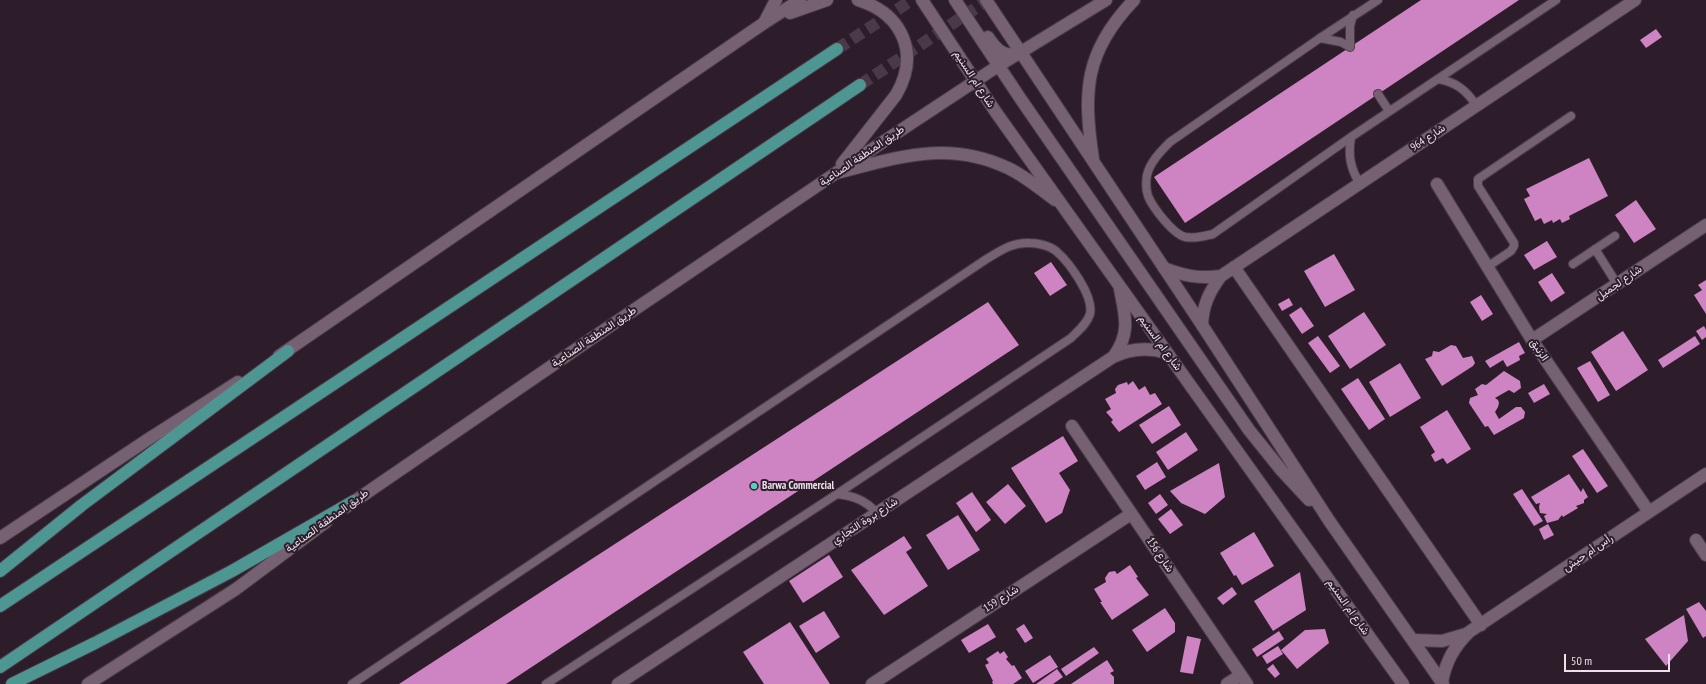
<!DOCTYPE html>
<html>
<head>
<meta charset="utf-8">
<style>
	body { margin:0 }
	#map { position:relative; width:1706px; height:684px; overflow:hidden; background:#2d1d2b; font-family:"PT Sans Narrow",sans-serif }
	canvas { display:block }
	.scale { position:absolute; left:1564px; top:654px; width:106px; height:18px; box-sizing:border-box; border:2px solid #ece1ea; border-top:0; padding-left:5px; font-size:12px; line-height:14px; white-space:nowrap; color:#ece1ea; -webkit-text-stroke:3px #2d1d2b; paint-order:stroke }
</style>
</head>
<body>
<div id="map">
<canvas width="1706" height="684"></canvas>
<div class="scale">50 m</div>
</div>
<script>
const g = document.querySelector('canvas').getContext('2d');
g.lineJoin = 'round';
function fillPath(path, color) { g.fillStyle = color; g.fill(path, 'evenodd'); }
function strokePath(path, color, width, dash) { g.strokeStyle = color; g.lineWidth = width; g.lineCap = dash ? 'butt' : 'round'; g.setLineDash(dash || []); g.stroke(path); }
function drawText(font, color, halo, rows, align = 'center') {
  g.font = font + ' "PT Sans Narrow",Vazirmatn,sans-serif'; g.lineWidth = 4; g.setLineDash([]); g.textBaseline = 'middle'; g.strokeStyle = halo; g.fillStyle = color; for (const [text, x, y, turn = 0] of rows) {
    g.save(); g.translate(x, y); g.rotate((+turn || 0) * Math.PI / 180); g.textAlign = isNaN(turn) ? turn : align; if (halo) g.strokeText(text, 0, 0); g.fillText(text, 0, 0); g.restore();
  }
}
fillPath(new Path2D(`
	M 1421,0 L 1519,0 L 1185,223 L 1154,177 Z
	M 1656,29 L 1662,37 L 1646,48 L 1640,40 Z
	M 1589,158 L 1608,196 L 1569,216 L 1570,219 L 1562,223 L 1560,219 L 1553,223 L 1552,220 L 1544,224 L 1541,218 L 1535,221 L 1524,199 L 1530,196 L 1526,189 Z
	M 1636,200 L 1656,229 L 1634,243 L 1615,215 Z
	M 1547,241 L 1557,257 L 1534,270 L 1524,255 Z
	M 1334,254 L 1355,290 L 1325,307 L 1304,271 Z
	M 1051,262 L 1067,285 L 1050,296 L 1034,273 Z
	M 1552,273 L 1565,293 L 1551,302 L 1538,282 Z
	M 1706,280 L 1706,314 L 1694,295 L 1702,290 L 1698,285 Z
	M 1481,295 L 1493,314 L 1482,321 L 1470,302 Z
	M 1289,298 L 1293,305 L 1282,311 L 1278,304 Z
	M 988,302 L 1019,345 L 506,684 L 399,684 Z
	M 1301,307 L 1314,326 L 1302,334 L 1289,315 Z
	M 1364,312 L 1386,345 L 1350,369 L 1328,336 Z
	M 1704,326 L 1706,330 L 1706,337 L 1702,340 L 1696,331 Z
	M 1623,331 L 1648,370 L 1616,391 L 1591,352 Z
	M 1318,336 L 1340,366 L 1330,373 L 1308,343 Z
	M 1695,336 L 1700,344 L 1663,368 L 1658,360 Z
	M 1519,342 L 1525,353 L 1519,356 L 1520,360 L 1507,367 L 1503,360 L 1490,368 L 1485,361 Z
	M 1451,345 L 1456,346 L 1463,358 L 1472,356 L 1475,363 L 1473,366 L 1442,386 L 1425,359 L 1432,356 L 1433,351 L 1439,352 Z
	M 1590,361 L 1610,395 L 1598,402 L 1577,368 Z
	M 1400,363 L 1421,398 L 1390,417 L 1369,382 Z
	M 1504,371 L 1520,381 L 1521,388 L 1514,393 L 1509,390 L 1495,398 L 1498,400 L 1499,403 L 1498,407 L 1495,412 L 1499,419 L 1516,407 L 1521,407 L 1525,412 L 1524,418 L 1494,435 L 1488,426 L 1485,427 L 1469,403 L 1470,398 L 1478,395 L 1475,389 L 1482,384 L 1486,385 Z
	M 1358,378 L 1385,419 L 1369,430 L 1341,389 Z
	M 1133,381 L 1139,390 L 1145,386 L 1150,395 L 1155,393 L 1162,404 L 1119,432 L 1111,422 L 1113,420 L 1106,412 L 1111,409 L 1105,399 L 1116,393 L 1115,389 L 1118,385 L 1127,382 L 1128,385 Z
	M 1544,384 L 1550,394 L 1534,403 L 1528,393 Z
	M 1169,406 L 1181,425 L 1152,444 L 1139,425 Z
	M 1447,410 L 1471,449 L 1447,464 L 1443,458 L 1435,462 L 1431,455 L 1435,452 L 1420,427 Z
	M 1186,432 L 1198,450 L 1168,470 L 1156,452 Z
	M 1063,436 L 1078,461 L 1059,473 L 1070,490 L 1062,513 L 1046,523 L 1011,468 Z
	M 1583,449 L 1608,486 L 1597,493 L 1572,456 Z
	M 1157,462 L 1166,477 L 1145,490 L 1136,476 Z
	M 1219,463 L 1225,497 L 1205,514 L 1181,503 L 1170,491 Z
	M 1569,474 L 1581,492 L 1583,488 L 1588,497 L 1584,500 L 1584,503 L 1576,506 L 1578,508 L 1563,517 L 1562,515 L 1558,520 L 1547,523 L 1544,516 L 1547,514 L 1540,513 L 1539,507 L 1540,503 L 1536,504 L 1531,497 Z
	M 1008,484 L 1026,506 L 1005,524 L 986,502 Z
	M 1522,489 L 1543,521 L 1534,526 L 1513,494 Z
	M 972,492 L 991,520 L 976,532 L 956,503 Z
	M 1160,494 L 1168,505 L 1156,514 L 1148,503 Z
	M 1171,509 L 1183,525 L 1170,534 L 1158,519 Z
	M 958,515 L 980,550 L 948,570 L 926,535 Z
	M 1548,524 L 1554,535 L 1544,540 L 1539,529 Z
	M 1254,532 L 1274,566 L 1242,585 L 1236,575 L 1234,576 L 1220,553 Z
	M 904,536 L 912,548 L 906,552 L 928,586 L 884,615 L 851,570 Z
	M 829,555 L 843,577 L 803,603 L 789,581 Z
	M 1130,565 L 1138,577 L 1136,578 L 1149,595 L 1112,620 L 1100,602 L 1102,602 L 1094,589 L 1106,582 L 1105,578 L 1109,572 L 1115,571 L 1117,574 Z
	M 1300,572 L 1306,610 L 1273,631 L 1254,601 Z
	M 1232,587 L 1237,594 L 1223,605 L 1217,598 Z
	M 1699,602 L 1706,611 L 1706,636 L 1703,638 L 1686,609 Z
	M 1165,608 L 1175,623 L 1175,632 L 1147,652 L 1132,630 Z
	M 824,611 L 840,637 L 816,653 L 799,626 Z
	M 1684,615 L 1688,641 L 1666,666 L 1645,639 Z
	M 790,622 L 830,684 L 764,684 L 743,652 Z
	M 988,624 L 996,637 L 969,653 L 961,640 Z
	M 1024,624 L 1033,638 L 1025,643 L 1016,629 Z
	M 1325,629 L 1329,643 L 1297,669 L 1281,650 L 1305,630 Z
	M 1279,631 L 1284,639 L 1257,657 L 1252,649 Z
	M 1187,636 L 1201,639 L 1193,674 L 1180,672 Z
	M 1278,646 L 1283,654 L 1267,664 L 1262,656 Z
	M 1094,647 L 1099,653 L 1066,676 L 1061,669 Z
	M 998,651 L 1000,654 L 1004,651 L 1008,657 L 1006,659 L 1012,666 L 1014,665 L 1022,678 L 1013,684 L 993,684 L 992,682 L 993,681 L 985,665 L 989,663 L 986,659 Z
	M 1050,655 L 1058,667 L 1033,683 L 1025,671 Z
	M 1107,660 L 1114,671 L 1110,673 L 1114,677 L 1114,684 L 1071,684 Z
	M 1273,664 L 1280,674 L 1275,678 L 1267,669 Z
	M 1057,669 L 1063,677 L 1053,684 L 1036,684 Z`), '#ce84c2');
strokePath(new Path2D(`
	M 837,49 L 912,0
	M 860,85 L 988,0`), '#4a3a48', 12, [12, 6]);
const service = new Path2D(`
	M 1378,0 L 1320,38 L 1170,142 C 1161,151 1150,162 1147,175 C 1146,181 1146,190 1148,196 C 1153,208 1173,234 1185,237 C 1195,239 1204,236 1213,234 L 1351,137 L 1556,0
	M 1320,38 L 1341,42 L 1350,47
	M 1350,47 L 1350,26 L 1353,15
	M 1438,79 C 1456,82 1466,90 1476,105
	M 1378,94 L 1389,111
	M 1351,137 C 1348,155 1350,168 1360,184
	M 1595,249 L 1617,284
	M 1573,264 L 1615,236
	M 1487,267 L 1511,251 L 1514,246 L 1514,243 L 1478,186 L 1478,179 L 1571,116
	M 837,494 C 854,496 865,500 877,513
	M 352,684 L 985,260 C 1000,251 1012,242 1030,243 C 1038,243 1050,246 1056,251 C 1069,262 1094,296 1090,314 C 1087,324 1078,331 1071,338 L 837,494 L 546,684`);
const minor = new Path2D(`
	M 1437,184 L 1532,340 L 1649,512
	M 1234,267 L 1481,625
	M 1164,268 C 1184,276 1200,279 1221,276
	M 1202,325 C 1203,305 1209,292 1221,276 L 1635,0
	M 1532,340 L 1706,225
	M 1114,356 C 1131,332 1125,316 1120,289
	M 1072,426 L 1247,684
	M 1696,540 L 1706,555
	M 1413,640 L 1442,641 L 1466,634
	M 1442,682 C 1446,661 1454,647 1469,632 L 1706,474
	M 618,684 L 1113,357 C 1131,348 1148,347 1167,353
	M 872,684 L 1131,514
	M 1227,684 L 1241,675`);
const tertiary = new Path2D(`
	M 790,13 L 827,0
	M 842,164 L 896,95 C 920,54 903,14 858,0
	M 279,356 L 764,23 L 800,0
	M 346,507 L 588,341 L 836,173 L 998,66 L 1106,0
	M 0,538 L 147,440 L 238,382
	M 88,684 L 236,589 L 326,522`);
const secondary = new Path2D(`
	M 922,0 L 995,111 L 1403,684
	M 955,0 L 1020,98 L 1249,430 L 1282,471 L 1309,500
	M 986,0 L 1202,325 L 1330,522 L 1443,684
	M 764,23 L 776,0
	M 988,37 C 997,51 1005,58 1022,53
	M 1093,159 C 1083,92 1084,52 1134,0
	M 836,173 C 897,158 947,139 1008,168 C 1025,176 1040,189 1055,200`);
const trunk = new Path2D(`
	M 0,571 L 82,505 L 288,351
	M 0,606 L 837,49
	M 0,667 L 860,85
	M 12,684 L 95,643 L 232,571 L 354,501`);
strokePath(service, '#493b47', 10);
strokePath(minor, '#493b47', 14);
strokePath(tertiary, '#493b47', 14);
strokePath(secondary, '#493b47', 14);
strokePath(trunk, '#493b47', 14);
strokePath(service, '#756171', 8);
strokePath(minor, '#756171', 12);
strokePath(tertiary, '#756171', 12);
strokePath(secondary, '#756171', 12);
strokePath(trunk, '#4e9692', 12);
for (const [x, y, r, color] of [
	[754,486,4,"#57cec2"]
]) { const dot = new Path2D(); dot.arc(x, y, r, 0, 2 * Math.PI); g.fillStyle = color; g.fill(dot); strokePath(dot, '#2d1d2b', 1.5); }
drawText('11px', '#ece1ea', '#2d1d2b', [
	["شارع ام السنيم",974,79,57],
	["شارع 964",1428,138,-34],
	["طريق المنطقة الصناعية",862,156,-34],
	["شارع لجميل",1619,283,-34],
	["طريق المنطقة الصناعية",594,337,-34],
	["شارع ام السنيم",1160,343,54],
	["الزنبق",1539,350,56],
	["طريق المنطقة الصناعية",327,521,-36],
	["شارع بروة التجاري",865,521,-33],
	["رأس أم حيش",1588,553,-34],
	["شارع 156",1160,555,56],
	["شارع 159",1001,599,-33],
	["شارع ام السنيم",1348,607,55]
]);
drawText('bold 11px', '#ece1ea', '#2d1d2b', [
	["Barwa Commercial",762,486]
], 'left');
</script>
</body>
</html>
